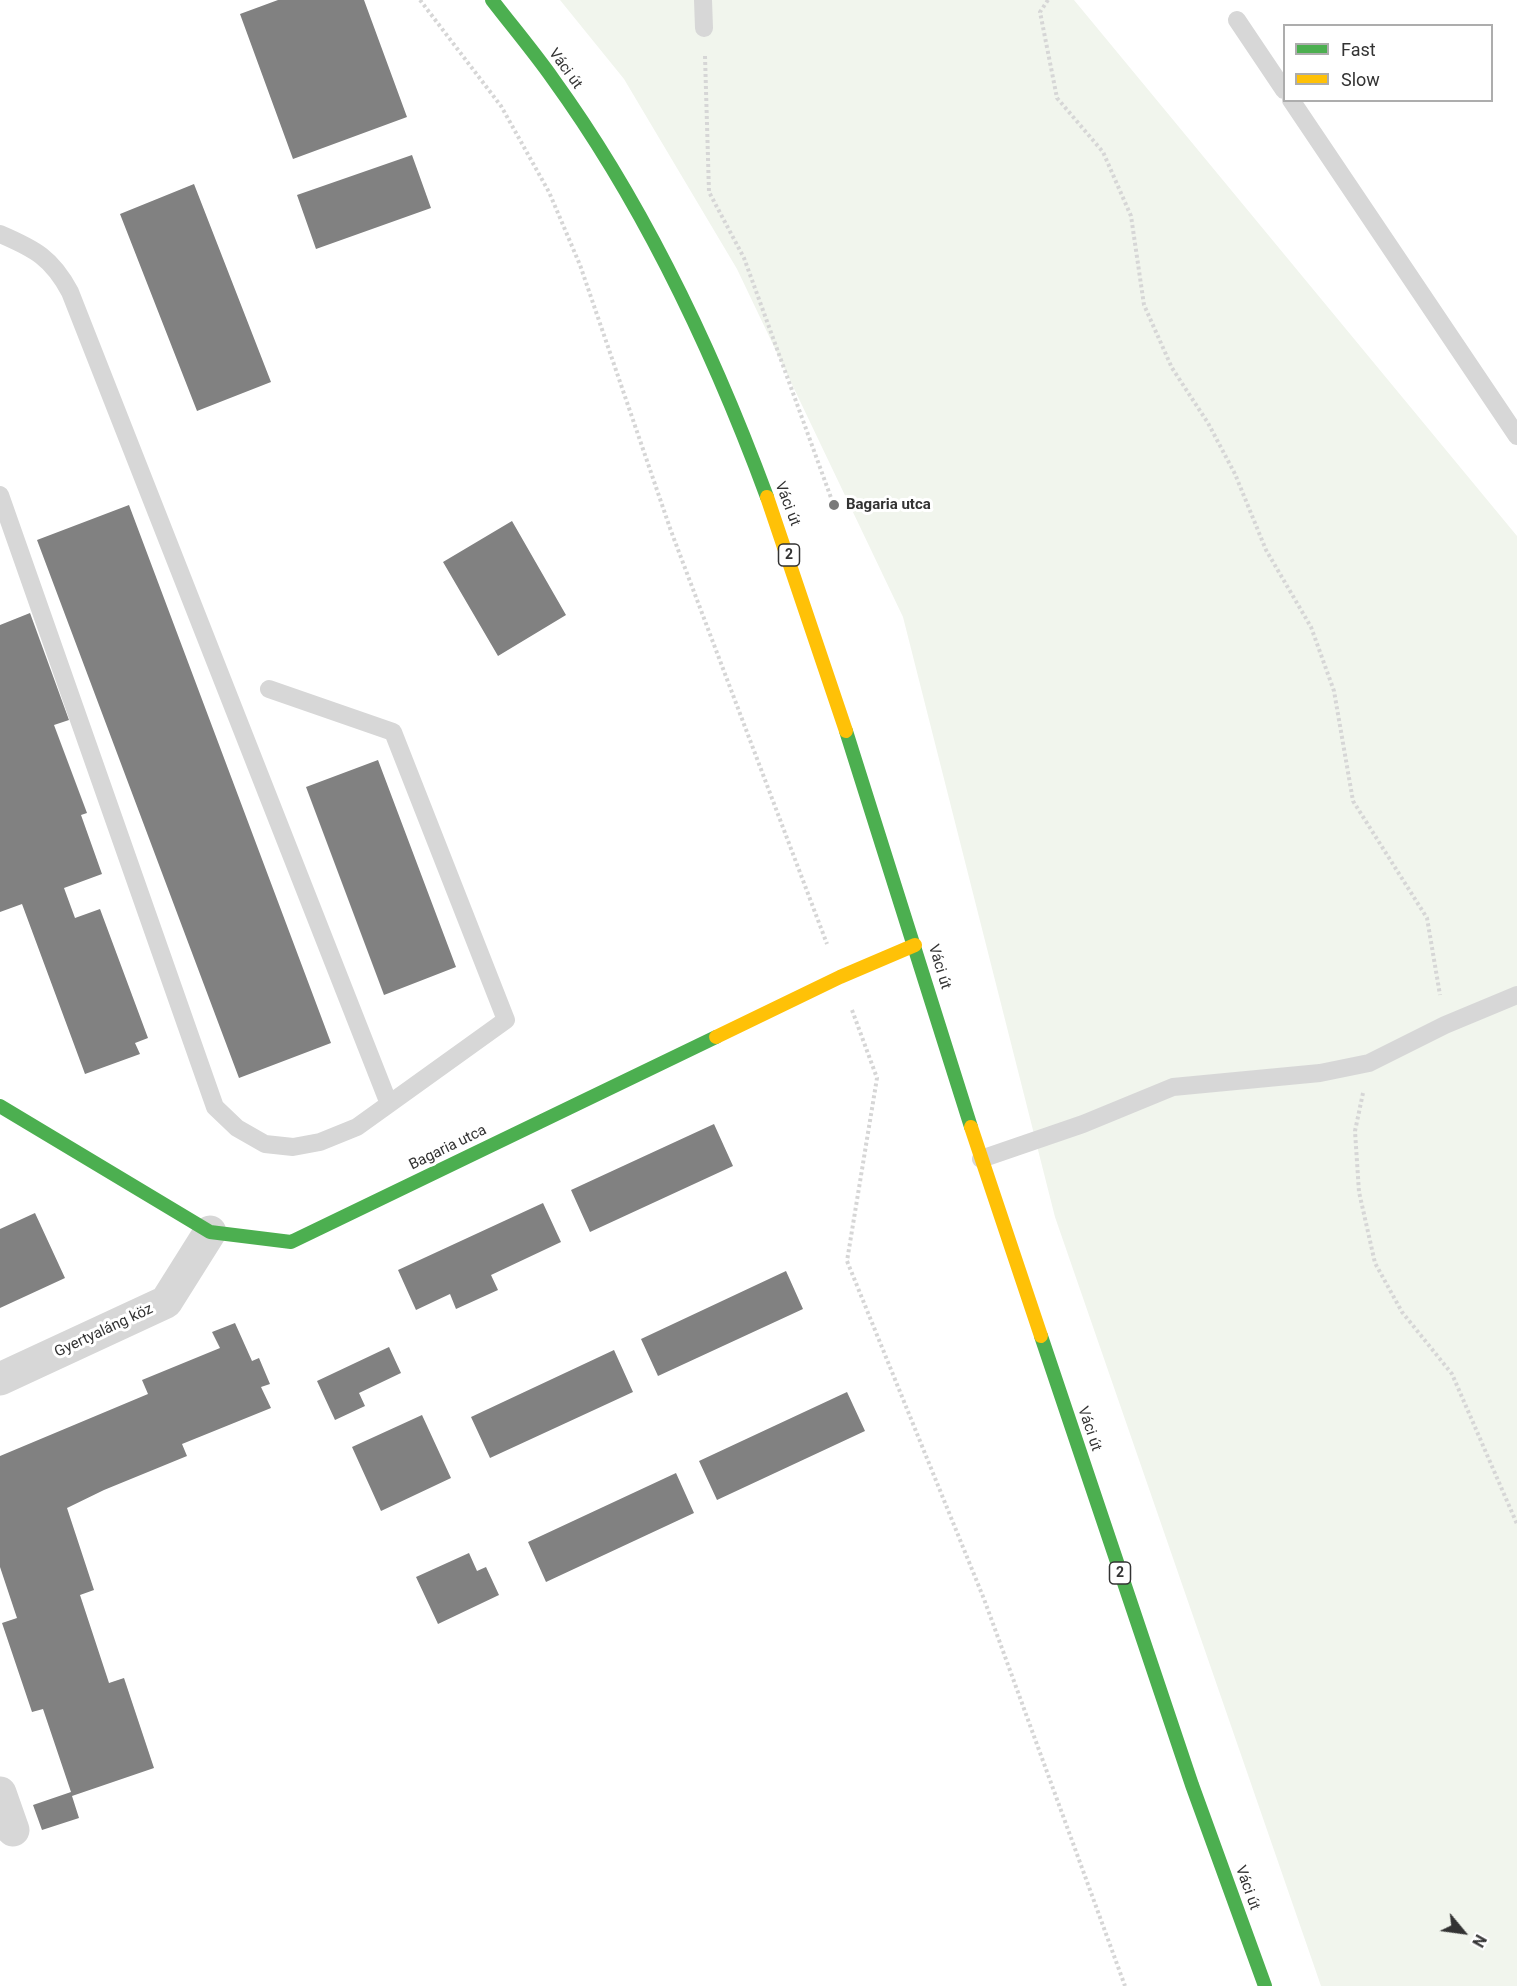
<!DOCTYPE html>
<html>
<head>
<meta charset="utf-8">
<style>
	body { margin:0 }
	#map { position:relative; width:1517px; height:1986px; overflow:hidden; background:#fff; font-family:Roboto,sans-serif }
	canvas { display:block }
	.legend { position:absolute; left:1283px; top:24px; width:210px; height:78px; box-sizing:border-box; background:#fff; border:2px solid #adadad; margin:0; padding:8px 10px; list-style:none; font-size:18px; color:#333 }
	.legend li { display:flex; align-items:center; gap:12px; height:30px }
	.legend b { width:30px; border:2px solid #adadad }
	.north { position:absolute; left:1433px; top:1902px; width:60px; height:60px; -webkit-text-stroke:4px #fff; paint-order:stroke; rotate:119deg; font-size:16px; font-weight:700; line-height:24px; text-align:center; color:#333 }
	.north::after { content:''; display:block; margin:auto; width:21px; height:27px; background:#333; clip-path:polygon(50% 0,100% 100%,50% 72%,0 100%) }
</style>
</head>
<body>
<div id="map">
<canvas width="1517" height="1986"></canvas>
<ul class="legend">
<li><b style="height:8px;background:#4caf50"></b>Fast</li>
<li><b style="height:8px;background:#ffc107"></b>Slow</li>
</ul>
<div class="north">N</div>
</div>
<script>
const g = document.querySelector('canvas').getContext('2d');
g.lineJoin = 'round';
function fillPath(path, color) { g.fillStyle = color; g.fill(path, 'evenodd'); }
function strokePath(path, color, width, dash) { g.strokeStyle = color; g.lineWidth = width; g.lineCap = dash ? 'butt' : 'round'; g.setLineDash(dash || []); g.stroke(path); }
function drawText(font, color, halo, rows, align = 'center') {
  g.font = font + ' Roboto,sans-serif'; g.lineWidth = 6; g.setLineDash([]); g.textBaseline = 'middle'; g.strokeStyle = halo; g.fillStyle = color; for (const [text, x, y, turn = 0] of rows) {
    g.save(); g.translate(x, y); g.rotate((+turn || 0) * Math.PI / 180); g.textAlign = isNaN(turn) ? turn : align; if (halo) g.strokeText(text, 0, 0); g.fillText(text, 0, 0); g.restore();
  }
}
fillPath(new Path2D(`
	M 560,0 L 1074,0 L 1517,536 L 1517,1986 L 1321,1986 L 1055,1217 L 903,617 L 737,269 L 624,79 Z`), '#f1f5ed');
fillPath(new Path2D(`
	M 278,0 L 364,0 L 407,117 L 293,159 L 240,14 Z
	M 412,155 L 431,208 L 316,249 L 297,195 Z
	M 194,184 L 271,382 L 197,411 L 120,214 Z
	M 129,505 L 331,1043 L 239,1078 L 37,540 Z
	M 512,521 L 566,615 L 498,656 L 443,562 Z
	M 30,613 L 69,720 L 54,725 L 87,813 L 81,815 L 102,874 L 64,888 L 75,918 L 100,909 L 148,1038 L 135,1043 L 140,1054 L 85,1074 L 22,904 L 0,912 L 0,625 Z
	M 378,760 L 456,967 L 384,995 L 306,787 Z
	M 714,1124 L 733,1166 L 590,1232 L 571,1190 Z
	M 543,1203 L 561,1242 L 491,1275 L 498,1290 L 456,1309 L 450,1294 L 416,1310 L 398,1270 Z
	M 35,1213 L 65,1278 L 0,1308 L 0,1229 Z
	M 786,1271 L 803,1309 L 658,1376 L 641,1339 Z
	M 235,1323 L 252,1361 L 259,1358 L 270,1384 L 261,1387 L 271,1408 L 182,1444 L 187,1456 L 104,1490 L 67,1508 L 94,1590 L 80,1595 L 109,1683 L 124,1678 L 154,1768 L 72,1796 L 79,1818 L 42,1830 L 33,1805 L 71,1792 L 43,1709 L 32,1712 L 2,1623 L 17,1618 L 0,1567 L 0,1456 L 148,1394 L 142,1380 L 220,1348 L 212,1332 Z
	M 389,1347 L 401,1373 L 359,1393 L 365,1406 L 335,1420 L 317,1381 Z
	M 614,1350 L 633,1392 L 490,1458 L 471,1417 Z
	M 847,1392 L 865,1431 L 717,1500 L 699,1461 Z
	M 422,1415 L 451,1478 L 381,1511 L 352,1447 Z
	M 676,1473 L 694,1513 L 546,1582 L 528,1542 Z
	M 469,1553 L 477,1571 L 486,1567 L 499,1595 L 438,1624 L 416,1577 Z`), '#818181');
strokePath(new Path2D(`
	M 420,0 L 501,106 L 549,192 L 580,265 L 671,531 L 827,944
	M 1048,0 L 1040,12 L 1057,98 L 1103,152 L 1131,216 L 1144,305 L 1172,368 L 1208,423 L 1235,474 L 1266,550 L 1311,627 L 1334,691 L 1353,801 L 1427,918 L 1440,995
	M 705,56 L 709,192 L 744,258 L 834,506
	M 852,1010 L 877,1078 L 847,1261 L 984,1599 L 1125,1986
	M 1363,1093 L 1355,1131 L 1359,1192 L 1375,1263 L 1402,1312 L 1452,1374 L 1517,1524`), '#d6d6d6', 4, [3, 3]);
strokePath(new Path2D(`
	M 703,0 L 704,28
	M 1237,20 L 1284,90
	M 1291,100 L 1517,436
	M 0,234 C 35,249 52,258 70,292 L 389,1104
	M 0,495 L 215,1107 L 237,1128 L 265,1144 L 293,1147 L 320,1142 L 357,1127 L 506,1020 L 393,732 L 269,689
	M 981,1159 L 1083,1124 L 1173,1087 L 1320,1073 L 1369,1063 L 1445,1025 L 1517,995`), '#d7d7d7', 18);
strokePath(new Path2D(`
	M 0,1379 L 166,1302 L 210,1232
	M 0,1793 L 13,1830`), '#d7d7d7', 33);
strokePath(new Path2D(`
	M 492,0 C 512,26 534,52 553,79 C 645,206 713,351 767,497
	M 846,731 L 971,1127
	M 0,1106 L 210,1232 L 291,1242 L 716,1037
	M 1041,1336 L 1192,1785 L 1265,1986`), '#4caf50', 14);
strokePath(new Path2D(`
	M 767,497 L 846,731
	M 716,1037 L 840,977 L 915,945
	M 971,1127 L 1041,1336`), '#ffc107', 14);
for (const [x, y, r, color] of [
	[834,505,6,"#7a7a7a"]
]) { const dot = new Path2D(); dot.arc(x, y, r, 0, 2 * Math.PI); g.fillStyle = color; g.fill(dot); strokePath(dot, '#fff', 2); }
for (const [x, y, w] of [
	[789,555,21],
	[1120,1573,21]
]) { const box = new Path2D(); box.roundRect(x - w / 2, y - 11, w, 22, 4.5); g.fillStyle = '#fff'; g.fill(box); strokePath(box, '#333', 1.5); }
drawText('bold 14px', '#333', null, [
	["2",789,555],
	["2",1120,1573]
]);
drawText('15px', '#333', '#fff', [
	["Váci út",565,69,54],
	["Váci út",787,504,69],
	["Váci út",939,967,73],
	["Bagaria utca",448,1148,-26],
	["Gyertyaláng köz",104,1331,-25],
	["Váci út",1089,1429,71],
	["Váci út",1247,1888,70]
]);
drawText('bold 15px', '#333', '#fff', [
	["Bagaria utca",846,505]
], 'left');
</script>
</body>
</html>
